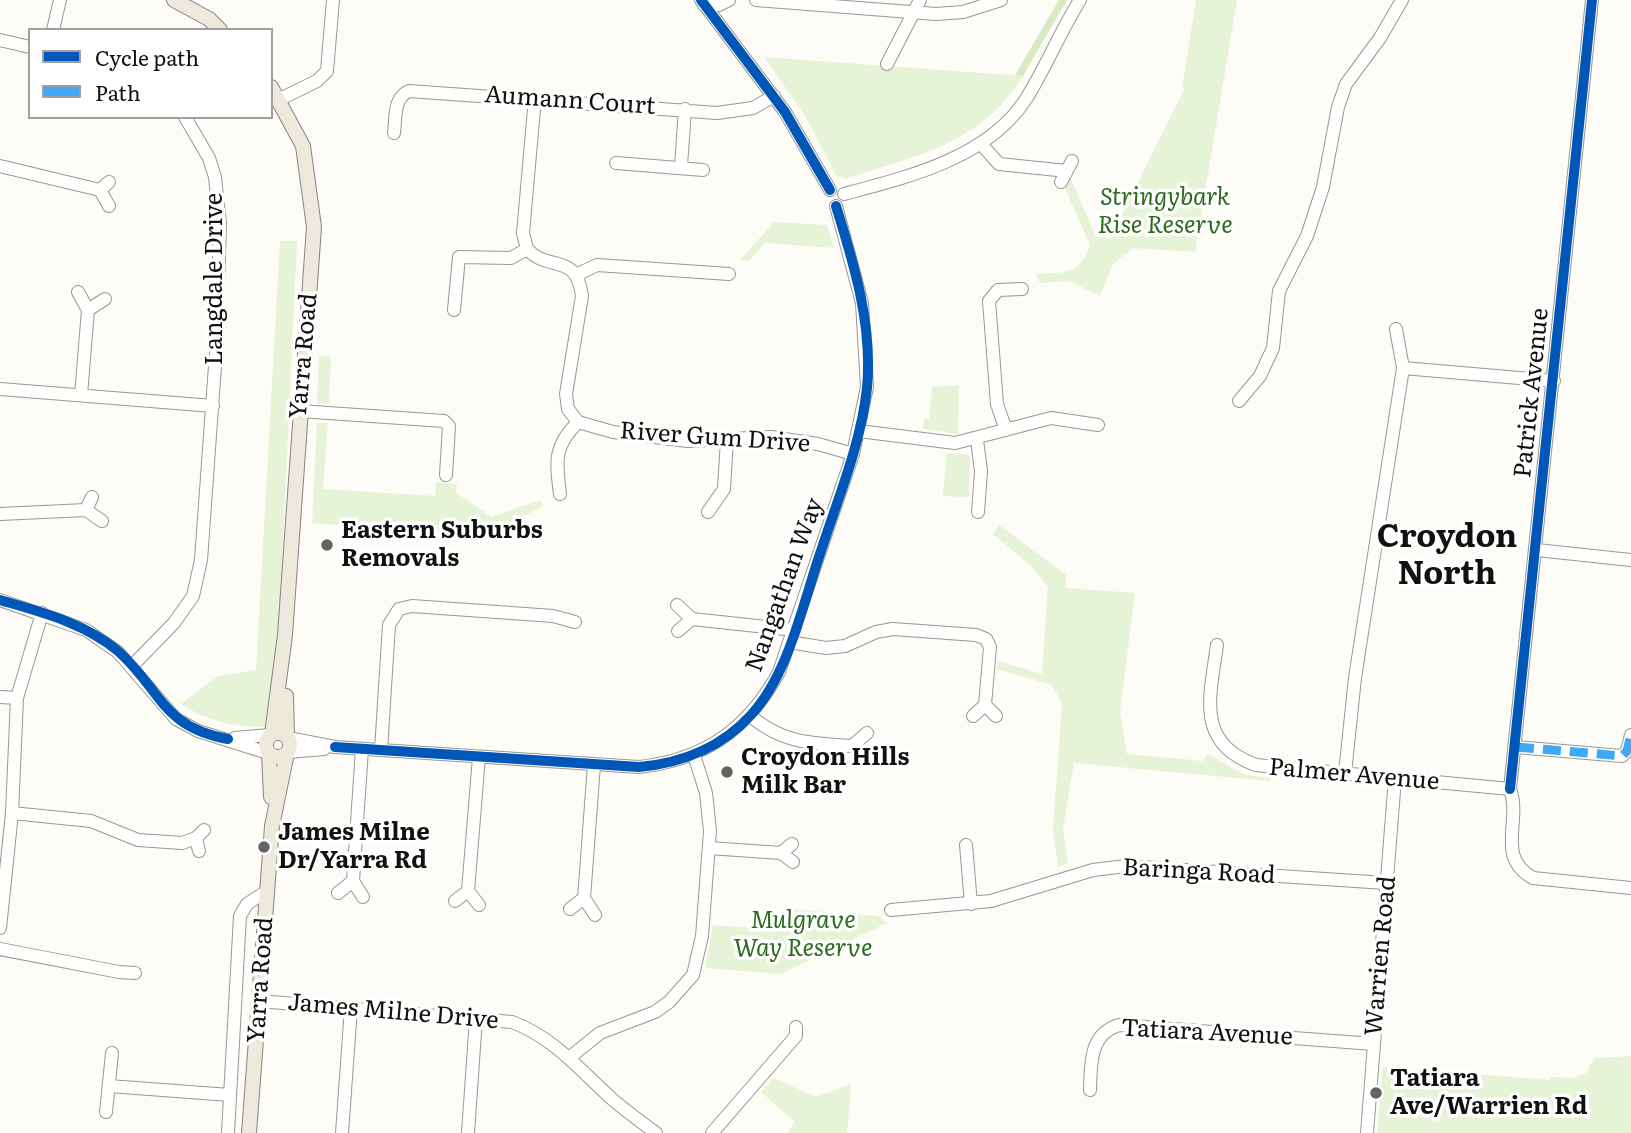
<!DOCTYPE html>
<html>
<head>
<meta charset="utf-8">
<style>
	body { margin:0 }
	#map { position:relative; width:1631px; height:1133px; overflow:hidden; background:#fdfcf7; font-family:Literata,serif }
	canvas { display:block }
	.legend { position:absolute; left:28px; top:28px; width:245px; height:91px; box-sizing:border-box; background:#fff; border:2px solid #a0a0a0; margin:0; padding:9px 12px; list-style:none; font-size:21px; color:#111 }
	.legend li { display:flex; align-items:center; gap:14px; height:35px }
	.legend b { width:35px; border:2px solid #a0a0a0 }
</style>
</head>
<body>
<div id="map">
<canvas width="1631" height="1133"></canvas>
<ul class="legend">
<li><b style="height:9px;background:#0057b8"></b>Cycle path</li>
<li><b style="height:9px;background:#3fa9f5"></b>Path</li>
</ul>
</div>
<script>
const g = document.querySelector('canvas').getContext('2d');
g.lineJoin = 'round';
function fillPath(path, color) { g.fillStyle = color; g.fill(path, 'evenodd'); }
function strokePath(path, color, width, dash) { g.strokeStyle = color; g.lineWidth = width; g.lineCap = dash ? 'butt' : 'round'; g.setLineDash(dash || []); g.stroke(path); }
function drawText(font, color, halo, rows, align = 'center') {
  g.font = font + ' Literata,serif'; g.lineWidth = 7; g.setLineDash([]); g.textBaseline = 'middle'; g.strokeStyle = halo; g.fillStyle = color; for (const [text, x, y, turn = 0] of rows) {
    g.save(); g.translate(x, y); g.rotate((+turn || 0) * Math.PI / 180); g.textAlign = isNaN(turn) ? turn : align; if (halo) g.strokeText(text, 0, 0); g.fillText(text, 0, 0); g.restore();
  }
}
fillPath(new Path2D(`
	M 1196,0 L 1237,0 L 1195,252 L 1133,248 L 1113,264 L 1100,296 L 1069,281 L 1040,283 L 1035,274 C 1064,272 1080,276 1090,245 L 1065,188 L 1071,179 L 1096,237 L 1110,238 L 1185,88 L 1182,88 Z
	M 764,57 L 1023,76 C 980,145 917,155 845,179 L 836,175 L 804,114 Z
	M 774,222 L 827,225 L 834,248 L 765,243 L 749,261 L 740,260 Z
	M 280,241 L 297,241 L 277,672 L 265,727 C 234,727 207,721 181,704 L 218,676 L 256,670 Z
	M 319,356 L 331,357 L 329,404 L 317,403 Z
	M 959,385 L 958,434 L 923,429 L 924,419 L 929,419 L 932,387 Z
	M 317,423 L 328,423 L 323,489 L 435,496 L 436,482 L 457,484 L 456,493 L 492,517 L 540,500 L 543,506 L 500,529 L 499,538 L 312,523 Z
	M 947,453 L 965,454 L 970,457 L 969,497 L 943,496 Z
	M 999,525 L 1066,575 L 1066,588 L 1135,593 L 1120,711 L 1127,754 L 1203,761 L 1207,754 L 1246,775 L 1271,778 L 1270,781 L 1074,763 L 1063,828 L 1068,863 L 1058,867 L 1053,830 L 1062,704 L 1052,685 L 997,669 L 998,661 L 1042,674 L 1048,587 L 1030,565 L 993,534 Z
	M 787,909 L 878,916 L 887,923 L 781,974 L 705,968 L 713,925 L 777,930 Z
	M 1631,1056 L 1631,1133 L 1377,1133 L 1383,1067 L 1549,1080 L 1550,1077 L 1573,1078 L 1586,1073 L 1594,1058 Z
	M 774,1078 L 816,1097 L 851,1084 L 847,1133 L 787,1133 L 795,1122 L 761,1092 Z`), '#e7f3d7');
fillPath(new Path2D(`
	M 1059,0 L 1067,0 L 1023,76 L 1015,75 Z`), '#d8eac5');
const minor = new Path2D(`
	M 701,0 L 785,112 L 830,190
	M 756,0 L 936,14 L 963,12 L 1001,0
	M 704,5 L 719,5 L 729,0
	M 53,30 L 60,0
	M 0,40 L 30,47
	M 887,64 L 920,0
	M 280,99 L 317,81 L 327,71 L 333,0
	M 394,133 C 396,118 393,98 409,91 L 717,113 L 753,108 L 774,96
	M 981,144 L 999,164 L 1067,171
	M 616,163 L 703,170
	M 0,166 L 100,190
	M 681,166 L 685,109
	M 109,182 L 100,190 L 109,206
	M 1061,182 L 1072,161
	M 844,194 C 908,177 988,158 1026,99 C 1046,67 1060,32 1080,0
	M 527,249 C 549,273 576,251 582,296 L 566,394 L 568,409 L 578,422 L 613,432 L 688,441 L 771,437 L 818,444 L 853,454
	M 527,249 L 523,233 L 535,98
	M 576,275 L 597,265 L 729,274
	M 78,292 L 88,310 L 105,299
	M 454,310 L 459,257 L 511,258 L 527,249
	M 1403,368 L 1554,381
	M 0,389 L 213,406
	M 81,395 L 88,310
	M 1239,401 L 1260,376 L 1273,348 L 1279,291 L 1307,236 L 1323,187 L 1338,107 L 1346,84 L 1380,38 L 1402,0
	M 299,411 L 444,421 L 449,426 L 446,475
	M 1006,430 L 997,404 L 989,301 L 998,290 L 1022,289
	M 859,431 L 955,443 L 1051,418 L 1098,425
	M 977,440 L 981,471 L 978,512
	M 560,494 C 556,461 553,447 578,422
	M 92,497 L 86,510 L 102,521
	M 708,512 L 724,489 L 727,439
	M 0,514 L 86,510
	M 1537,550 L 1631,560
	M 0,600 L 86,630 L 118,652 L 176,719 L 198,731 L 268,753
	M 677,605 L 692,619 L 678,631
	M 692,619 L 794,630
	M 789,642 L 826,648 L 845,646 L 876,632 L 893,629 L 976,635 L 986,639 L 990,647 L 985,705
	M 1217,645 C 1210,697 1195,743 1256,765 L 1510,789
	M 132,666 L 174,623 L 193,596 L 201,560 L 216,352 L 220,224 L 215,177 L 209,158 L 185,117
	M 0,697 L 17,698
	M 750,716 C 785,744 809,743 852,746
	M 973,716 L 985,705 L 996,716
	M 867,733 L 852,746 L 870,757
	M 235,738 L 270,735
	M 288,738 L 335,747 L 639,767 C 704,760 748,729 779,672 L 853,454 L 867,387 L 862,303 L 836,206
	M 1516,747 L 1622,756 L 1627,751 L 1631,735
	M 381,750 L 389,625 L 399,609 L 412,606 L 553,616 L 575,622
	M 288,752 L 324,749
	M 1345,773 L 1355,678 L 1403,368 L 1396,329
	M 1510,789 L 1592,0
	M 1510,789 C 1522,821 1495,857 1533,878 L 1631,888
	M 12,813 L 91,821 L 138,840 L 182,843 L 196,838
	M 792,844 L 781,853 L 793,862
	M 966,845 L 971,904
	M 709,848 L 781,853
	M 199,851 L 196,838 L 204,830
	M 353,881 L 362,749
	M 468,891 L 479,757
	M 338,893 L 353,881 L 363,897
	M 584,898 L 594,765
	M 455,901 L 468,891 L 479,905
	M 570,909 L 584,898 L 595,915
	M 891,910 L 991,901 L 1093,870 L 1126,866 L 1386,883
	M 0,928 L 12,813 L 17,698 L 42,613
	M 0,949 L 119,972 L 135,973
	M 259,1001 L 512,1022 C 553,1037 580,1070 612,1099 C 626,1111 641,1122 656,1133
	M 569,1058 L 600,1033 L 655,1012 L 669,1002 L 693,975 L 702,936 L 710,831 L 706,793 L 694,755
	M 109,1086 L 230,1095
	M 1090,1090 C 1091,1064 1089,1034 1119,1025 L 1374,1044
	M 106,1112 L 112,1053
	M 228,1133 L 240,916 L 247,904 L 267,891
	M 342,1133 L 351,1008
	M 468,1133 L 476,1018
	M 712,1133 L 796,1036 L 796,1027
	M 1367,1133 L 1395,778`);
const major = new Path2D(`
	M 174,0 L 209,19 L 220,30
	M 271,87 L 303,146 L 314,227 L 285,635 L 272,734
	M 286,696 L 287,737
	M266 745a12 12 0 1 1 24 0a12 12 0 1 1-24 0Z
	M 269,754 L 271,797
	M 249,1133 L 272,826 L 287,753`);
strokePath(minor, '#979795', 14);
strokePath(major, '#858482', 16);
strokePath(minor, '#fffffe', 12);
strokePath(major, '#ede9dc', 14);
strokePath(new Path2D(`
	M 1516,747 L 1622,756 L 1627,751 L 1631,735`), '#3fa9f5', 9, [18, 9]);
strokePath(new Path2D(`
	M 701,0 L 785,112 L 830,190
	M 0,600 C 41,612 85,623 118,651 C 161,689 161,727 228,739
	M 335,747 L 639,767 C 683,763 721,748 751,715 C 789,674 803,603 821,551 C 838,498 861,444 867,388 C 873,326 854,264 836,206
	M 1510,789 L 1592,0`), '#0057b8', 10);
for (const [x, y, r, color] of [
	[327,545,7,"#646362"],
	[727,772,7,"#646362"],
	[264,847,7,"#646362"],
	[1376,1093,7,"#646362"]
]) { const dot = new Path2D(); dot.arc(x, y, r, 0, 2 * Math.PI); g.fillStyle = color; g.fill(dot); strokePath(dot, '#fff', 2.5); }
drawText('24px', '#111', '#fff', [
	["Aumann Court",570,101,4],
	["Langdale Drive",215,279,-90],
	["Yarra Road",304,356,-85],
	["Patrick Avenue",1532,393,-84],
	["River Gum Drive",715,438,4],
	["Nangathan Way",785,585,-70],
	["Palmer Avenue",1354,775,5],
	["Baringa Road",1199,872,3],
	["Warrien Road",1381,956,-85],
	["Yarra Road",261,980,-86],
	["James Milne Drive",393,1012,5],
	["Tatiara Avenue",1207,1033,3]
]);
drawText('italic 24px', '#2f6b1f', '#fff', [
	["Stringybark",1165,198],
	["Rise Reserve",1165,226],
	["Mulgrave",803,921],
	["Way Reserve",803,949]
]);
drawText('bold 24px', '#111', '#fff', [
	["Eastern Suburbs",341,531],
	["Removals",341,559],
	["Croydon Hills",741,758],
	["Milk Bar",741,786],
	["James Milne",278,833],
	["Dr/Yarra Rd",278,861],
	["Tatiara",1390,1079],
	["Ave/Warrien Rd",1390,1107]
], 'left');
drawText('bold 32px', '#111', '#fff', [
	["Croydon",1447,538],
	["North",1447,575]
]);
</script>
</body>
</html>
